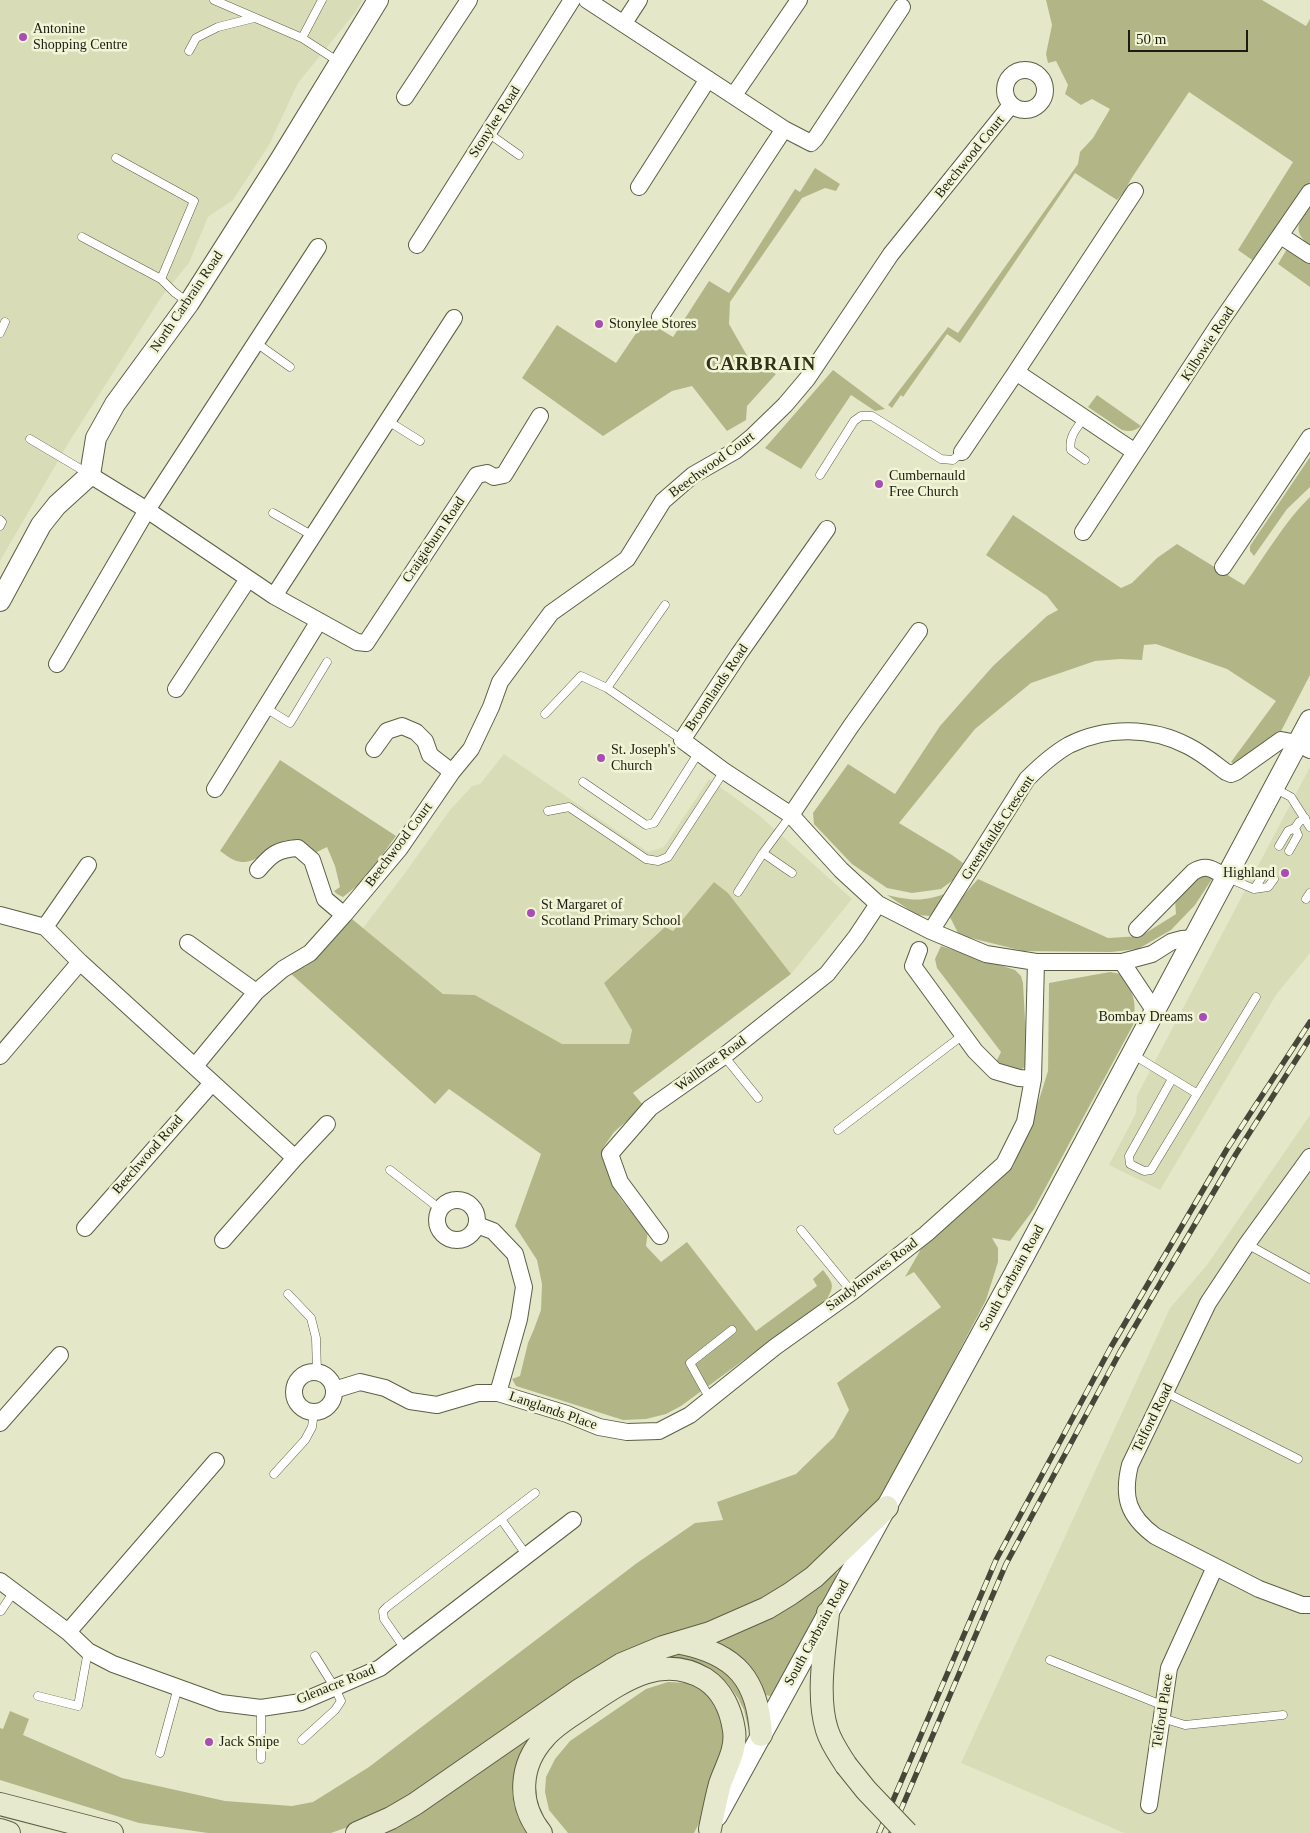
<!DOCTYPE html>
<html>
<head>
<meta charset="utf-8">
<style>
	body { margin:0 }
	#map { position:relative; width:1310px; height:1833px; overflow:hidden; background:#e4e8c9; font-family:Georgia,serif }
	canvas { display:block }
	.scale { position:absolute; left:1128px; top:30px; width:120px; height:22px; box-sizing:border-box; border:2px solid #1c1d12; border-top:0; padding-left:6px; font-size:15px; line-height:18px; white-space:nowrap; color:#1c1d12; -webkit-text-stroke:4px #f1f5d6; paint-order:stroke }
</style>
</head>
<body>
<div id="map">
<canvas width="1310" height="1833"></canvas>
<div class="scale">50 m</div>
</div>
<script>
const g = document.querySelector('canvas').getContext('2d');
g.lineJoin = 'round';
function fillPath(path, color) { g.fillStyle = color; g.fill(path, 'evenodd'); }
function strokePath(path, color, width, dash) { g.strokeStyle = color; g.lineWidth = width; g.lineCap = dash ? 'butt' : 'round'; g.setLineDash(dash || []); g.stroke(path); }
function drawText(font, color, halo, rows, align = 'center') {
  g.font = font + ' Georgia,serif'; g.lineWidth = 5; g.setLineDash([]); g.textBaseline = 'middle'; g.strokeStyle = halo; g.fillStyle = color; for (const [text, x, y, turn = 0] of rows) {
    g.save(); g.translate(x, y); g.rotate((+turn || 0) * Math.PI / 180); g.textAlign = isNaN(turn) ? turn : align; if (halo) g.strokeText(text, 0, 0); g.fillText(text, 0, 0); g.restore();
  }
}
fillPath(new Path2D(`
	M 0,0 L 363,0 L 354,14 L 298,83 L 269,145 L 233,200 L 208,217 L 189,263 L 162,296 L 69,442 L 0,561 Z
	M 504,754 L 648,852 L 664,847 L 709,779 L 760,816 L 852,899 L 791,974 L 728,893 L 714,883 L 673,931 L 604,983 L 632,1030 L 630,1044 L 562,1045 L 475,995 L 443,994 L 363,928 L 405,873 L 450,810 L 472,786 L 480,784 Z
	M 1310,767 L 1310,953 L 1276,995 L 1160,1190 L 1109,1165 L 1136,1113 L 1137,1096 L 1143,1084 Z
	M 1310,1115 L 1310,1833 L 1124,1833 L 961,1763 L 1170,1308 L 1207,1265 Z`), '#d9ddb7');
fillPath(new Path2D(`
	M 1046,0 L 1262,0 L 1306,26 L 1310,19 L 1310,182 L 1255,262 L 1238,250 L 1293,162 L 1189,92 L 1131,179 L 1124,192 L 1117,200 L 1075,173 L 960,343 L 947,334 L 903,397 L 901,395 L 892,408 L 888,405 L 948,327 L 958,333 L 1078,164 L 1080,152 L 1093,138 L 1110,109 L 1092,99 L 1081,105 L 1065,94 L 1068,85 L 1056,61 L 1048,63 L 1046,54 L 1052,25 Z
	M 815,168 L 840,184 L 836,191 L 825,188 L 802,198 L 730,302 L 729,324 L 749,359 L 776,374 L 747,406 L 746,420 L 727,431 L 692,386 L 672,391 L 603,436 L 522,378 L 557,325 L 616,363 L 645,320 L 673,337 L 709,281 L 729,293 L 795,189 L 800,192 Z
	M 1310,206 L 1310,245 C 1291,232 1299,220 1310,206 Z
	M 1287,249 L 1310,264 L 1310,287 L 1278,264 Z
	M 833,370 L 885,409 L 875,411 L 851,395 L 801,469 L 765,448 Z
	M 1097,395 L 1141,426 C 1135,431 1130,432 1122,430 L 1088,407 Z
	M 1310,457 L 1310,487 L 1287,509 L 1254,556 L 1250,551 L 1250,546 Z
	M 1310,497 L 1310,675 L 1278,737 L 1236,765 L 1231,762 L 1276,701 L 1227,669 L 1156,644 L 1144,645 L 1142,660 L 1120,659 L 1095,661 L 1031,683 L 975,729 L 899,823 L 952,855 L 963,863 L 953,880 L 941,889 L 912,893 L 887,888 L 852,864 L 814,824 L 813,813 L 848,764 L 895,794 L 940,726 L 993,666 L 1047,616 L 1058,610 L 1047,596 L 986,555 L 1013,515 L 1121,588 L 1132,583 L 1157,558 L 1177,544 L 1244,585 C 1266,555 1284,522 1310,497 Z
	M 280,760 L 396,836 L 363,881 L 343,897 L 337,894 L 334,891 L 340,887 L 335,866 L 327,847 L 315,853 C 311,850 307,846 303,843 C 272,828 263,872 234,860 C 229,858 225,854 220,851 Z
	M 1201,874 L 1212,879 L 1195,905 L 1171,930 L 1138,949 L 1111,952 L 1023,951 L 959,935 L 948,913 L 978,879 L 1108,938 L 1141,936 L 1176,914 L 1175,899 Z
	M 714,882 L 728,893 L 791,974 L 633,1093 L 644,1106 L 614,1132 L 603,1148 C 606,1160 607,1172 612,1183 C 618,1200 636,1216 648,1230 L 646,1246 L 661,1262 L 687,1242 L 756,1331 L 817,1286 L 813,1279 L 823,1270 C 833,1283 835,1285 827,1299 L 681,1406 L 666,1414 L 646,1419 L 623,1420 L 516,1386 L 512,1379 L 520,1376 L 528,1343 L 534,1329 L 541,1310 L 542,1284 L 537,1260 L 515,1226 L 541,1154 L 449,1089 L 435,1104 L 289,972 L 306,966 L 352,919 L 443,994 L 475,995 L 562,1044 L 629,1044 L 632,1030 L 604,983 L 665,927 L 673,931 Z
	M 950,892 L 942,906 L 930,916 L 917,915 L 887,895 C 914,901 923,902 950,892 Z
	M 941,946 L 1015,970 L 1021,976 L 1023,983 L 1027,1057 L 1026,1066 L 1019,1071 L 1000,1066 L 996,1062 L 1001,1052 L 937,968 L 935,959 Z
	M 1110,972 L 1121,974 C 1134,994 1137,1001 1133,1025 L 1034,1209 L 1010,1241 L 992,1238 L 998,1248 L 998,1262 L 986,1300 L 873,1514 L 793,1583 L 413,1797 L 362,1822 L 331,1833 L 208,1833 L 139,1823 L 0,1780 L 0,1728 L 3,1729 L 10,1711 L 29,1719 L 23,1735 L 122,1778 L 225,1801 L 292,1806 L 313,1802 L 369,1767 L 637,1563 L 695,1523 L 723,1520 L 717,1502 L 796,1474 L 834,1437 L 849,1410 L 837,1383 L 941,1307 L 914,1272 L 905,1277 L 921,1249 L 995,1184 L 1013,1167 L 1039,1100 L 1048,1071 L 1049,983 Z
	M 837,1572 L 835,1582 L 774,1697 L 766,1695 L 756,1677 L 714,1641 L 770,1617 L 793,1605 Z
	M 693,1650 L 722,1661 L 759,1722 L 750,1735 L 744,1710 L 738,1698 L 728,1684 L 716,1673 L 641,1669 L 530,1761 L 538,1833 L 386,1833 L 622,1673 L 644,1663 Z
	M 668,1682 L 687,1683 L 703,1690 L 717,1701 L 728,1724 L 719,1785 L 694,1833 L 568,1833 L 549,1810 L 545,1792 L 546,1777 L 555,1759 L 570,1741 L 646,1689 Z`), '#b2b687');
const service = new Path2D(`
	M 214,0 L 302,38 L 339,62
	M 302,38 L 322,0
	M 189,51 L 196,38 L 218,27 L 254,18
	M 488,133 L 519,155
	M 116,158 L 194,201 L 161,279
	M 82,237 L 161,279 L 174,292 L 189,303
	M 0,333 L 5,322
	M 255,342 L 290,367
	M 1084,418 C 1077,428 1068,437 1071,450 L 1085,460
	M 388,421 L 420,441
	M 30,439 L 89,474
	M 820,475 L 854,421 L 861,416 L 872,416 L 941,459 L 953,460 L 962,452
	M 273,513 L 313,536
	M 0,520 L 2,522 L 0,526
	M 607,688 L 665,605
	M 264,707 L 290,723 L 327,662
	M 545,714 L 581,676 L 607,688 L 682,740
	M 583,782 L 646,825 L 654,823 L 699,752
	M 1274,788 L 1291,797 L 1310,827
	M 548,811 L 569,807 L 646,859 L 658,861 L 668,857 L 724,771
	M 1279,846 L 1288,831 L 1295,828 L 1299,822 L 1305,818
	M 1289,851 L 1298,835 L 1295,828
	M 763,853 L 792,873
	M 1228,878 L 1254,889 L 1268,887 L 1274,879
	M 1254,889 L 1264,874
	M 738,892 L 763,853 L 791,815
	M 1306,899 L 1310,893
	M 1132,1054 L 1196,1093
	M 724,1056 L 758,1098
	M 1172,1079 L 1129,1156 L 1130,1164 L 1144,1171 L 1151,1170 L 1256,997
	M 838,1130 L 963,1035
	M 390,1170 L 440,1209
	M 801,1230 L 852,1292
	M 1247,1244 L 1310,1279
	M 288,1294 L 311,1318 L 316,1338 L 317,1372
	M 1165,1392 L 1298,1459
	M 710,1399 L 690,1363 L 732,1330
	M 274,1474 L 305,1440 L 312,1427 L 314,1412
	M 501,1519 L 527,1556
	M 1,1611 L 13,1593
	M 405,1649 L 384,1619 L 383,1611 L 387,1607 L 535,1493
	M 1050,1660 L 1164,1706
	M 38,1696 L 78,1706 L 88,1651
	M 1162,1718 L 1185,1725 L 1283,1715
	M 302,1740 L 335,1710 L 341,1701 L 335,1688 L 315,1656
	M 160,1753 L 178,1687
	M 261,1759 L 261,1708`);
const minor = new Path2D(`
	M 587,0 L 784,129 L 811,143 L 815,139 L 902,7
	M 624,23 L 639,0
	M1005 90a20 20 0 1 1 40 0a20 20 0 1 1-40 0Z
	M 734,95 L 799,0
	M 405,97 L 469,0
	M 639,187 L 708,79
	M 1281,236 L 1310,255
	M 417,245 L 572,0
	M 660,317 L 784,129
	M 1016,372 L 1135,191
	M 962,452 L 1016,372 L 1135,452
	M 90,475 L 147,510 L 274,596 L 357,642 L 366,643 L 477,475 L 487,473 L 494,477 L 504,475 L 540,416
	M 827,529 L 739,654 L 682,740 L 724,771 L 791,815 L 841,870 L 878,904 L 931,931 L 986,954 L 1036,962 L 1122,962 L 1152,954 L 1171,942 L 1182,939 L 1194,938
	M 1083,532 L 1219,324 L 1310,192
	M 1223,567 L 1310,437
	M 274,596 L 454,318
	M 57,664 L 147,510 L 318,247
	M 176,689 L 248,579
	M 452,772 L 471,749 L 491,707 L 500,682 L 551,613 L 627,559 L 663,501 L 693,475 L 735,451 L 752,437 L 785,405 L 807,379 L 891,254 L 1011,105
	M 215,789 L 319,621
	M 791,815 L 851,726 L 919,631
	M 258,870 C 271,855 277,849 298,848 L 312,860 L 325,899 L 344,915
	M 0,915 L 45,927 L 80,962 L 295,1158 L 327,1124
	M 45,927 L 88,865
	M 1137,929 L 1193,872 C 1207,863 1213,870 1226,877
	M 931,931 L 1027,779 C 1040,766 1053,754 1069,745 C 1106,726 1152,727 1188,746 C 1202,753 1214,763 1226,772 L 1231,774 L 1236,772 L 1281,740 L 1297,743 L 1310,750
	M 188,943 L 256,992
	M 919,950 L 913,966 L 975,1051 L 995,1071 L 1019,1078 L 1033,1079
	M 1122,962 L 1154,1010
	M 0,1056 L 80,962
	M 195,1066 L 256,992 L 283,969 L 310,953 L 344,915 L 400,848 L 452,772 L 430,755 L 425,741 L 416,732 L 402,726 L 387,731 L 374,749
	M 1310,1157 L 1247,1244 L 1208,1303 L 1130,1465 C 1122,1497 1128,1516 1155,1536 L 1259,1589 L 1302,1605 L 1310,1605
	M437 1220a20 20 0 1 1 40 0a20 20 0 1 1-40 0Z
	M 477,1225 L 493,1231 L 515,1254 L 524,1287 L 519,1319 L 498,1393
	M 85,1228 L 212,1083
	M 660,1236 L 620,1182 L 610,1154 L 650,1108 L 724,1056 L 827,974 L 856,937 L 878,904
	M 223,1240 L 295,1158
	M294 1392a20 20 0 1 1 40 0a20 20 0 1 1-40 0Z
	M 334,1390 L 360,1382 L 385,1388 L 410,1401 L 437,1405 L 478,1393 L 498,1393 L 567,1414 L 599,1427 L 627,1432 L 659,1431 L 690,1415 L 775,1347 L 852,1292 L 926,1234 L 1004,1164 L 1025,1122 L 1033,1079 L 1036,962
	M 0,1423 L 60,1355
	M 0,1581 L 68,1632 L 88,1651 L 113,1664 L 221,1703 L 261,1708 L 301,1702 L 380,1668 L 573,1520
	M 68,1632 L 216,1461
	M 1149,1805 L 1169,1668 L 1215,1567`);
const tertiary = new Path2D(`
	M 0,601 L 41,525 L 57,505 L 90,475 L 96,438 L 115,404 L 189,303 L 280,160 L 378,0
	M 717,1816 L 1024,1256 L 1310,720`);
const secondary = new Path2D(`
	M 828,1613 C 825,1648 816,1696 827,1730 C 831,1743 839,1754 846,1765
	M 681,1643 C 736,1654 758,1680 761,1735
	M 0,1804 L 112,1833
	M 0,1830 L 9,1833
	M 357,1833 L 391,1818 L 415,1804 L 578,1691 L 622,1664 L 663,1647 L 710,1633 L 767,1608 L 790,1594 L 814,1577 L 887,1507
	M 541,1833 C 517,1803 519,1765 545,1737 C 556,1724 573,1715 587,1705 C 623,1681 662,1653 705,1679 C 722,1690 731,1710 734,1730 C 737,1750 726,1766 720,1784 C 716,1799 713,1814 710,1829`);
strokePath(service, '#5c5f44', 9);
strokePath(minor, '#5c5f44', 18);
strokePath(tertiary, '#5c5f44', 22);
strokePath(secondary, '#5c5f44', 24);
strokePath(service, '#fff', 8);
strokePath(minor, '#fff', 16);
strokePath(tertiary, '#fff', 20);
strokePath(secondary, '#e7e9cf', 22);
const rail = new Path2D(`
	M 879,1833 L 996,1560 L 1111,1347 L 1227,1149 L 1310,1022
	M 891,1833 L 1006,1564 L 1120,1352 L 1236,1154 L 1310,1038`);
strokePath(rail, '#464738', 5.5);
strokePath(rail, '#f1f5d6', 4, [11]);
const secondaryBridge = new Path2D(`
	M 846,1765 L 866,1790 L 907,1833`);
strokePath(secondaryBridge, '#5c5f44', 24, []);
strokePath(secondaryBridge, '#e7e9cf', 22);
for (const [x, y, r, color] of [
	[23,37,5,"#a94cb6"],
	[599,324,5,"#a94cb6"],
	[879,484,5,"#a94cb6"],
	[601,758,5,"#a94cb6"],
	[1285,873,5,"#a94cb6"],
	[531,913,5,"#a94cb6"],
	[1203,1017,5,"#a94cb6"],
	[209,1742,5,"#a94cb6"]
]) { const dot = new Path2D(); dot.arc(x, y, r, 0, 2 * Math.PI); g.fillStyle = color; g.fill(dot); strokePath(dot, '#f1f5d6', 2); }
drawText('14px', '#1c1d12', '#f1f5d6', [
	["Antonine",33,29],
	["Shopping Centre",33,45],
	["Stonylee Stores",609,324],
	["Cumbernauld",889,476],
	["Free Church",889,492],
	["St. Joseph's",611,750],
	["Church",611,766],
	["Highland",1275,873,"right"],
	["St Margaret of",541,905],
	["Scotland Primary School",541,921],
	["Bombay Dreams",1193,1017,"right"],
	["Jack Snipe",219,1742]
], 'left');
drawText('14px', '#1c1d12', '#f1f5d6', [
	["Stonylee Road",495,122,-57],
	["Beechwood Court",970,157,-51],
	["North Carbrain Road",187,302,-56],
	["Kilbowie Road",1208,344,-57],
	["Beechwood Court",712,465,-36],
	["Craigieburn Road",434,540,-56],
	["Broomlands Road",717,688,-56],
	["Greenfaulds Crescent",998,828,-57],
	["Beechwood Court",399,845,-53],
	["Wallbrae Road",711,1064,-36],
	["Beechwood Road",148,1155,-49],
	["Sandyknowes Road",872,1275,-37],
	["South Carbrain Road",1012,1278,-61],
	["Langlands Place",553,1411,19],
	["Telford Road",1153,1418,-64],
	["South Carbrain Road",817,1633,-61],
	["Glenacre Road",336,1685,-22],
	["Telford Place",1163,1711,-81]
]);
g.letterSpacing = '1px';
drawText('bold 19px', '#313319', '#f1f5d6', [
	["CARBRAIN",761,365]
]);
g.letterSpacing = '0px';
</script>
</body>
</html>
